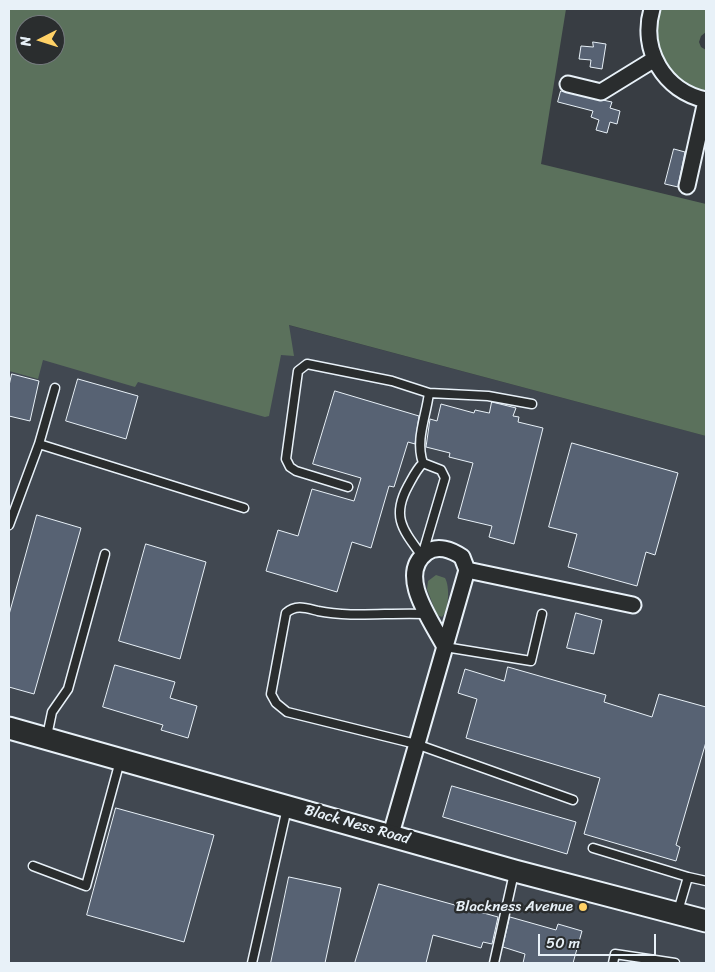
<!DOCTYPE html>
<html>
<head>
<meta charset="utf-8">
<style>
	body { margin:0 }
	#map { position:relative; width:715px; height:972px; overflow:hidden; background:#383d43; font-family:Sriracha,sans-serif }
	canvas { display:block }
	.frame { position:absolute; inset:0; border:10px solid #e8f1f8; pointer-events:none }
	.north { position:absolute; left:15px; top:15px; width:50px; height:50px; box-sizing:border-box; background:#2a2d2e; border:1px solid #767b7f; border-radius:50%; rotate:265deg; font-size:14px; font-weight:700; line-height:20px; text-align:center; color:#e8f1f8 }
	.north::after { content:''; display:block; margin:auto; width:18px; height:22px; background:#ffd166; clip-path:polygon(50% 0,100% 100%,50% 72%,0 100%) }
	.scale { position:absolute; left:538px; top:934px; width:118px; height:22px; box-sizing:border-box; border:2px solid #e8f1f8; border-top:0; padding-left:6px; font-size:15px; line-height:18px; white-space:nowrap; color:#e8f1f8; -webkit-text-stroke:4px #2a2d2e; paint-order:stroke }
</style>
</head>
<body>
<div id="map">
<canvas width="715" height="972"></canvas>
<div class="frame"></div>
<div class="north">N</div>
<div class="scale">50 m</div>
</div>
<script>
const g = document.querySelector('canvas').getContext('2d');
g.lineJoin = 'round';
function fillPath(path, color) { g.fillStyle = color; g.fill(path, 'evenodd'); }
function strokePath(path, color, width, dash) { g.strokeStyle = color; g.lineWidth = width; g.lineCap = dash ? 'butt' : 'round'; g.setLineDash(dash || []); g.stroke(path); }
function drawText(font, color, halo, rows, align = 'center') {
  g.font = font + ' Sriracha,sans-serif'; g.lineWidth = 5; g.setLineDash([]); g.textBaseline = 'middle'; g.strokeStyle = halo; g.fillStyle = color; for (const [text, x, y, turn = 0] of rows) {
    g.save(); g.translate(x, y); g.rotate((+turn || 0) * Math.PI / 180); g.textAlign = isNaN(turn) ? turn : align; if (halo) g.strokeText(text, 0, 0); g.fillText(text, 0, 0); g.restore();
  }
}
fillPath(new Path2D(`
	M 9,9 L 318,9 L 288,325 L 706,436 L 706,963 L 9,963 ZM 25,25 L 55,25 L 55,55 L 25,55 Z`), '#414851');
fillPath(new Path2D(`
	M 9,9 L 566,9 L 541,164 L 706,204 L 706,436 L 289,325 L 294,356 L 281,355 L 269,416 L 265,417 L 138,382 L 135,387 L 43,360 L 38,379 L 9,371 ZM 25,25 L 55,25 L 55,55 L 25,55 Z
	M 652,9 L 706,9 L 706,32 L 701,36 L 699,42 L 701,47 L 706,50 L 706,100 L 653,60 Z
	M 436,575 L 445,578 C 450,586 449,610 442,617 L 437,615 L 427,589 L 428,581 Z`), '#5b715c');
const building = new Path2D(`
	M 593,42 L 606,44 L 602,69 L 590,67 L 591,60 L 579,59 L 581,46 L 593,47 Z
	M 561,91 L 612,102 L 610,108 L 620,111 L 617,124 L 610,122 L 607,133 L 596,130 L 599,120 L 591,117 L 593,111 L 558,102 Z
	M 674,149 L 685,152 L 678,187 L 665,184 Z
	M 12,374 L 39,381 L 30,421 L 9,416 L 9,386 Z
	M 78,379 L 138,396 L 126,439 L 66,421 Z
	M 335,391 L 419,416 L 415,444 L 408,442 L 394,487 L 389,486 L 371,548 L 352,542 L 337,592 L 266,571 L 278,530 L 298,536 L 312,489 L 354,501 L 361,478 L 313,464 Z
	M 492,402 L 516,408 L 513,416 L 519,417 L 518,422 L 543,428 L 514,544 L 489,537 L 492,526 L 458,518 L 473,463 L 449,457 L 450,453 L 426,447 L 430,419 L 437,421 L 441,404 L 474,413 L 475,410 L 489,413 Z
	M 572,443 L 678,473 L 655,555 L 646,552 L 637,586 L 568,567 L 577,534 L 549,527 Z
	M 37,515 L 81,528 L 34,694 L 9,687 L 9,615 Z
	M 146,544 L 206,562 L 180,659 L 119,641 Z
	M 576,613 L 602,620 L 594,654 L 567,648 Z
	M 115,665 L 175,682 L 170,698 L 197,706 L 188,738 L 161,730 L 163,725 L 103,707 Z
	M 508,667 L 606,695 L 604,702 L 652,717 L 659,694 L 706,707 L 706,742 L 676,845 L 680,847 L 676,861 L 584,834 L 600,778 L 466,738 L 477,699 L 458,693 L 465,669 L 504,681 Z
	M 452,786 L 576,822 L 567,854 L 443,817 Z
	M 116,808 L 214,835 L 184,942 L 87,915 Z
	M 289,877 L 341,888 L 325,963 L 271,963 Z
	M 379,884 L 498,917 L 492,944 L 483,942 L 481,948 L 433,935 L 426,963 L 355,963 Z
	M 510,917 L 556,930 L 558,924 L 582,931 L 573,963 L 523,963 L 525,954 L 503,947 Z`);
fillPath(building, '#576273');
strokePath(building, '#e8f1f8', 1);
const lane = new Path2D(`
	M 429,393 L 488,396 L 532,404
	M 39,444 L 55,388
	M 423,463 L 441,470 L 445,478 L 422,556 C 403,530 391,517 408,486 C 413,477 416,470 423,463 Z
	M 348,487 L 296,471 L 290,467 L 286,459 L 298,371 L 307,364 L 392,381 L 429,393 C 426,417 415,440 423,463
	M 9,525 L 39,444 L 244,508
	M 426,614 C 391,612 352,618 318,611 C 306,608 296,604 286,613 L 271,694 L 276,703 L 287,712 L 416,744 L 573,800
	M 445,647 L 531,661 L 542,614
	M 47,736 L 52,712 L 68,689 L 105,554
	M 593,848 L 688,877 L 678,911
	M 33,866 L 86,886 L 120,761
	M 688,877 L 706,881
	M 252,963 L 287,808
	M 494,963 L 514,873
	M 613,963 L 615,954 L 675,963`);
const street = new Path2D(`
	M 652,9 C 640,50 664,91 706,100
	M 568,84 L 601,92 L 653,60
	M 687,186 L 706,101
	M 467,570 L 633,605
	M 391,834 L 467,570 L 462,557 C 452,550 437,544 426,553 C 396,575 433,623 445,647`);
const secondary = new Path2D(`
	M 9,728 L 515,871 L 706,921`);
strokePath(lane, '#e8f1f8', 11);
strokePath(street, '#e8f1f8', 19);
strokePath(secondary, '#e8f1f8', 25);
strokePath(lane, '#2a2d2e', 8);
strokePath(street, '#2a2d2e', 15);
strokePath(secondary, '#2a2d2e', 21);
for (const [x, y, r, color] of [
	[583,907,5,"#ffd166"]
]) { const dot = new Path2D(); dot.arc(x, y, r, 0, 2 * Math.PI); g.fillStyle = color; g.fill(dot); strokePath(dot, '#2a2d2e', 2); }
drawText('15px', '#e8f1f8', '#2a2d2e', [
	["Black Ness Road",357,825,16]
]);
drawText('15px', '#e8f1f8', '#2a2d2e', [
	["Blackness Avenue",573,907]
], 'right');
</script>
</body>
</html>
